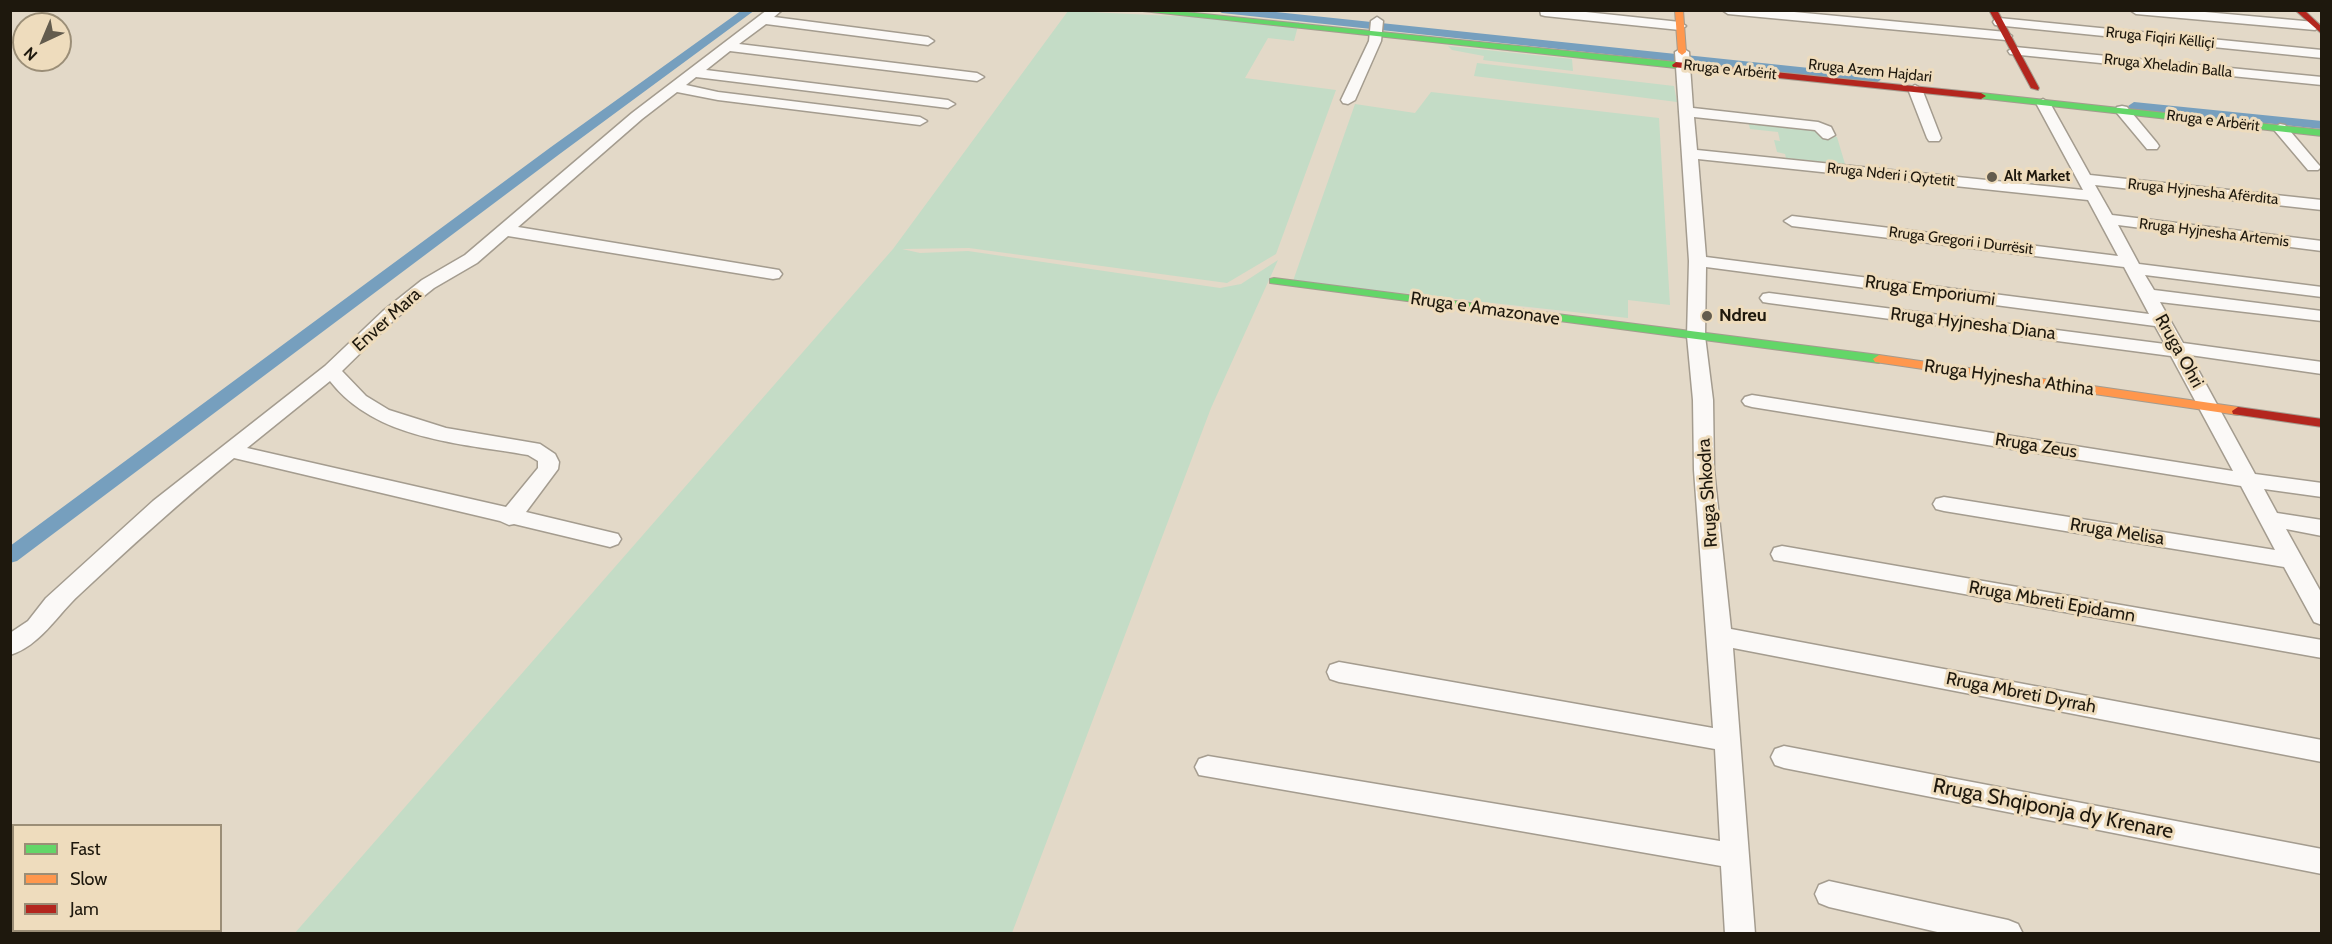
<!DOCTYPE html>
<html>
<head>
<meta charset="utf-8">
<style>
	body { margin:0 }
	#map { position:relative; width:2332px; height:944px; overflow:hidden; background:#e3d9c8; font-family:Cabin,sans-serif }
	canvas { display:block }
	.frame { position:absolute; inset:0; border:12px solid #1e180d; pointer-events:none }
	.legend { position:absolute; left:12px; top:824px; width:210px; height:108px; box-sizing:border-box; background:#eedcbd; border:2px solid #9b8e77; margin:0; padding:8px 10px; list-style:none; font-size:18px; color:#1e180d }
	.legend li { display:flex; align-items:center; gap:12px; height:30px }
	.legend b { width:30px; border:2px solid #9b8e77 }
	.north { position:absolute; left:12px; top:12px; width:60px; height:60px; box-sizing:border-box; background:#eedcbd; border:2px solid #9b8e77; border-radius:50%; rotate:224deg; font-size:16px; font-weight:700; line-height:24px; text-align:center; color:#1e180d }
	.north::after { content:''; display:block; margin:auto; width:21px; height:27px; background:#635c4e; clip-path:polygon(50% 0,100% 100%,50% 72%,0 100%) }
</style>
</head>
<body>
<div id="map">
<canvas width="2332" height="944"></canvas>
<div class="frame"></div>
<ul class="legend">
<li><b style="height:8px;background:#63d668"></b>Fast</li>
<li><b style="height:8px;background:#ff974d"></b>Slow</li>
<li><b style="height:8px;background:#b3261e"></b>Jam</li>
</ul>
<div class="north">N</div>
</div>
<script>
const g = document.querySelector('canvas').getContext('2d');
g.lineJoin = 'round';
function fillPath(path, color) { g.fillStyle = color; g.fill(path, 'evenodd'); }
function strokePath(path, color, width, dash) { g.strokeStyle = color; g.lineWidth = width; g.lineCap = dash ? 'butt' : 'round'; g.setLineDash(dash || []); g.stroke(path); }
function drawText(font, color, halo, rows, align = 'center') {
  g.font = font + ' Cabin,sans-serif'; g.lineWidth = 6; g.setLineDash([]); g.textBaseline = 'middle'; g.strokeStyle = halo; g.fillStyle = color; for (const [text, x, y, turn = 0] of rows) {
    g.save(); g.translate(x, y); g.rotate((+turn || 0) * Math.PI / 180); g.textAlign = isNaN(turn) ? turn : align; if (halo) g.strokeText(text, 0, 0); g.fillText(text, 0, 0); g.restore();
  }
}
fillPath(new Path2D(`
	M 1068,11 L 1299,22 L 1294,41 L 1268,38 L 1245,78 L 1336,90 L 1276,254 L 1227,283 L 969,248 L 902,249 L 920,253 L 968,251 L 1220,288 L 1241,284 L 1278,260 L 1211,408 L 1012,933 L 294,934 L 893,249 Z
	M 1448,46 L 1572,59 L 1573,71 L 1483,60 L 1484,56 L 1452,50 Z
	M 1477,63 L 1674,86 L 1677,102 L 1474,76 Z
	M 1431,92 L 1659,118 L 1670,305 L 1628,300 L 1628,318 L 1293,281 L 1355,104 L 1415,113 Z
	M 1748,121 L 1816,130 L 1837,137 L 1845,164 L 1786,158 L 1785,154 L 1777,152 L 1774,140 L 1780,141 L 1778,132 L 1750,129 Z`), '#c4dcc6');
fillPath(new Path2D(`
	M 742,10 L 755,10 L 561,153 L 17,561 L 10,563 L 10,546 L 551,147 Z
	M 1217,10 L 1257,10 L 1876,75 L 1882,79 L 1876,83 L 1222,13 Z
	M 2134,102 L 2322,121 L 2322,129 L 2130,109 L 2128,106 Z`), '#769fbe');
const street = new Path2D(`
	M 767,10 L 782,10 L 774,17 L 928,37 L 934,41 L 928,45 L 766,24 L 739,44 L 977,73 L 984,77 L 977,81 L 730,51 L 706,70 L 948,100 L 955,104 L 948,108 L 696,77 L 686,85 L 718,92 L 920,117 L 927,121 L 920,125 L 718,100 L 677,92 L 642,119 L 518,227 L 773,269 L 779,270 L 782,274 L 779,278 L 773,279 L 508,236 L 477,263 L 434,288 L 395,319 L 342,371 L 366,396 L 389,410 L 446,428 L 540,444 L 555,454 L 559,462 L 558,469 L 526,512 L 618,534 L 621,539 L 618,544 L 610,547 L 514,524 L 509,525 L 500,521 L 234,458 C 180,502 129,548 79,595 C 57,615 40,646 10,655 L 10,633 L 28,621 L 46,598 L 153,501 L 325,366 L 383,311 L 422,280 L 465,255 L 632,113 ZM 330,381 C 376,440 460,443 528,455 L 538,461 L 538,468 L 506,507 L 247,448 Z
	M 1540,10 L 1567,10 L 1680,22 L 1686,26 L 1680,30 L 1545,16 L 1541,15 Z
	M 1722,10 L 1773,10 L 2006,32 L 2012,36 L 2006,40 L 1728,14 Z
	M 2130,10 L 2183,10 L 2315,22 L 2321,26 L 2315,30 L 2136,14 Z
	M 1377,17 L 1383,21 L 1381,41 L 1355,100 L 1348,104 L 1343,103 L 1341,100 L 1369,41 L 1371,21 Z
	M 1999,18 L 2322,50 L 2322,58 L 1995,25 L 1993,22 L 1995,19 Z
	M 2015,47 L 2322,77 L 2322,85 L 2010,54 L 2008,51 Z
	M 1682,48 L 1689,52 L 1693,108 L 1818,122 L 1831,127 L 1835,135 L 1828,139 L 1823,138 L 1815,130 L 1694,117 L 1697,150 L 2083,190 L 2036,103 L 2043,99 L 2050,103 L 2090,175 L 2322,200 L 2322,210 L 2095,185 L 2112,215 L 2322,241 L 2322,251 L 2118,225 L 2139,264 L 2322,287 L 2322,297 L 2145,275 L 2154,290 L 2322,311 L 2322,321 L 2160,302 L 2183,343 L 2322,362 L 2322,374 L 2190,355 L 2255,474 L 2322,483 L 2322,497 L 2264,489 L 2277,513 L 2322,520 L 2322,536 L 2286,529 L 2322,594 L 2322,625 L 2314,622 L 2284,567 L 1944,511 L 1936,509 L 1933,504 L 1936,499 L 1944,497 L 2275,550 L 2241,486 L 1752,407 L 1745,405 L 1742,401 L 1745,397 L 1752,395 L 2233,471 L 2171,356 L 1769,303 L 1763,302 L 1760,298 L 1763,294 L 1769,293 L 2165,344 L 2155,326 L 1706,267 L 1705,336 L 1713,400 L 1714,470 L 1731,629 L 2322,740 L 2322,762 L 1733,648 L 1755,934 L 1725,934 L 1721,866 L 1199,775 L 1195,767 L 1199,759 L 1208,756 L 1720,841 L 1715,749 L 1339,682 L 1330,679 L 1327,672 L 1330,665 L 1339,662 L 1713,728 L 1694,470 L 1693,400 L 1687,336 L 1689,261 L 1675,52 ZM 1698,159 L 2088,200 L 2118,256 L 1792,216 L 1784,221 L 1792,226 L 2124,267 L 2149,314 L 1706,257 Z
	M 1915,85 L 1922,89 L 1941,138 L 1939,141 L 1929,141 L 1927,138 L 1908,89 Z
	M 2122,106 L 2127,107 L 2157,143 L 2159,146 L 2157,149 L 2147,149 L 2117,113 L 2115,110 L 2117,107 Z
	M 2280,124 L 2285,125 L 2318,164 L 2321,167 L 2318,170 L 2308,170 L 2275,131 L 2273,128 Z
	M 1782,546 L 2322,640 L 2322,658 L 1774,560 L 1771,554 L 1774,548 Z
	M 1784,746 L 2322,849 L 2322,874 L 1784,768 L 1775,765 L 1771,757 L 1775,749 Z
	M 1829,881 L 2008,920 L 2018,924 L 2023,934 L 1946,934 L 1829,907 L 1819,903 L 1815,894 L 1819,885 Z`);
const fast = new Path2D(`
	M 1133,10 L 1165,10 L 1676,62 L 1680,65 L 1676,68 Z
	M 1981,93 L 2322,130 L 2322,136 L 1978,98 L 1978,94 Z
	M 1274,278 L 1879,355 L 1885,359 L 1879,363 L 1270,283 L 1270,279 Z`);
const slow = new Path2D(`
	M 1675,10 L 1683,10 L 1686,52 L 1682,55 L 1678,52 Z
	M 1879,355 L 2238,407 L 2244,411 L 2238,415 L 1875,362 L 1873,359 Z`);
const jam = new Path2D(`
	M 1989,10 L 1997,10 L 2039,88 L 2038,90 L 2031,88 Z
	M 2295,10 L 2304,10 L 2322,27 L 2322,34 Z
	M 1676,62 L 1981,93 L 1986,96 L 1981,99 L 1673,67 L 1672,65 Z
	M 2238,407 L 2322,419 L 2322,427 L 2233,414 L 2232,411 Z`);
strokePath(street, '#a49c8f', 3);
strokePath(fast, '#a49c8f', 2);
strokePath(slow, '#a49c8f', 2);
strokePath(jam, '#a49c8f', 2);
fillPath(street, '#fbf9f7');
fillPath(fast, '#63d668');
fillPath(slow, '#ff974d');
fillPath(jam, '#b3261e');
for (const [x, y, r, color] of [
	[1992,177,6,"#635c4e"],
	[1707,316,6,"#635c4e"]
]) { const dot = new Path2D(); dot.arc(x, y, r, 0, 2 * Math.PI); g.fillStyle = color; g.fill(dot); strokePath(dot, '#eedcbd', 2); }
drawText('15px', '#1e180d', '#eedcbd', [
	["Rruga Fiqiri Këlliçi",2160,38,6],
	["Rruga Xheladin Balla",2168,66,6],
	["Rruga e Arbërit",1730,70,6],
	["Rruga Azem Hajdari",1870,71,6],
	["Rruga e Arbërit",2213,121,7],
	["Rruga Nderi i Qytetit",1891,175,6],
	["Rruga Hyjnesha Afërdita",2203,192,6],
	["Rruga Hyjnesha Artemis",2214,233,7],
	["Rruga Gregori i Durrësit",1961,241,7]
]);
drawText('bold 15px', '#1e180d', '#eedcbd', [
	["Alt Market",2004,177]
], 'left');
drawText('18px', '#1e180d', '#eedcbd', [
	["Rruga Emporiumi",1930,291,8],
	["Rruga e Amazonave",1485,309,8],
	["Enver Mara",387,320,-42],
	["Rruga Hyjnesha Diana",1973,324,7],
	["Rruga Ohri",2179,351,61],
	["Rruga Hyjnesha Athina",2009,378,8],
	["Rruga Zeus",2036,446,9],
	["Rruga Shkodra",1708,493,-94],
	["Rruga Melisa",2117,532,9],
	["Rruga Mbreti Epidamn",2052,602,10],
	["Rruga Mbreti Dyrrah",2021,693,11]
]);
drawText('bold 18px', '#1e180d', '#eedcbd', [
	["Ndreu",1719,316]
], 'left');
drawText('21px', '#1e180d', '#eedcbd', [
	["Rruga Shqiponja dy Krenare",2053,809,11]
]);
</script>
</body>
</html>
